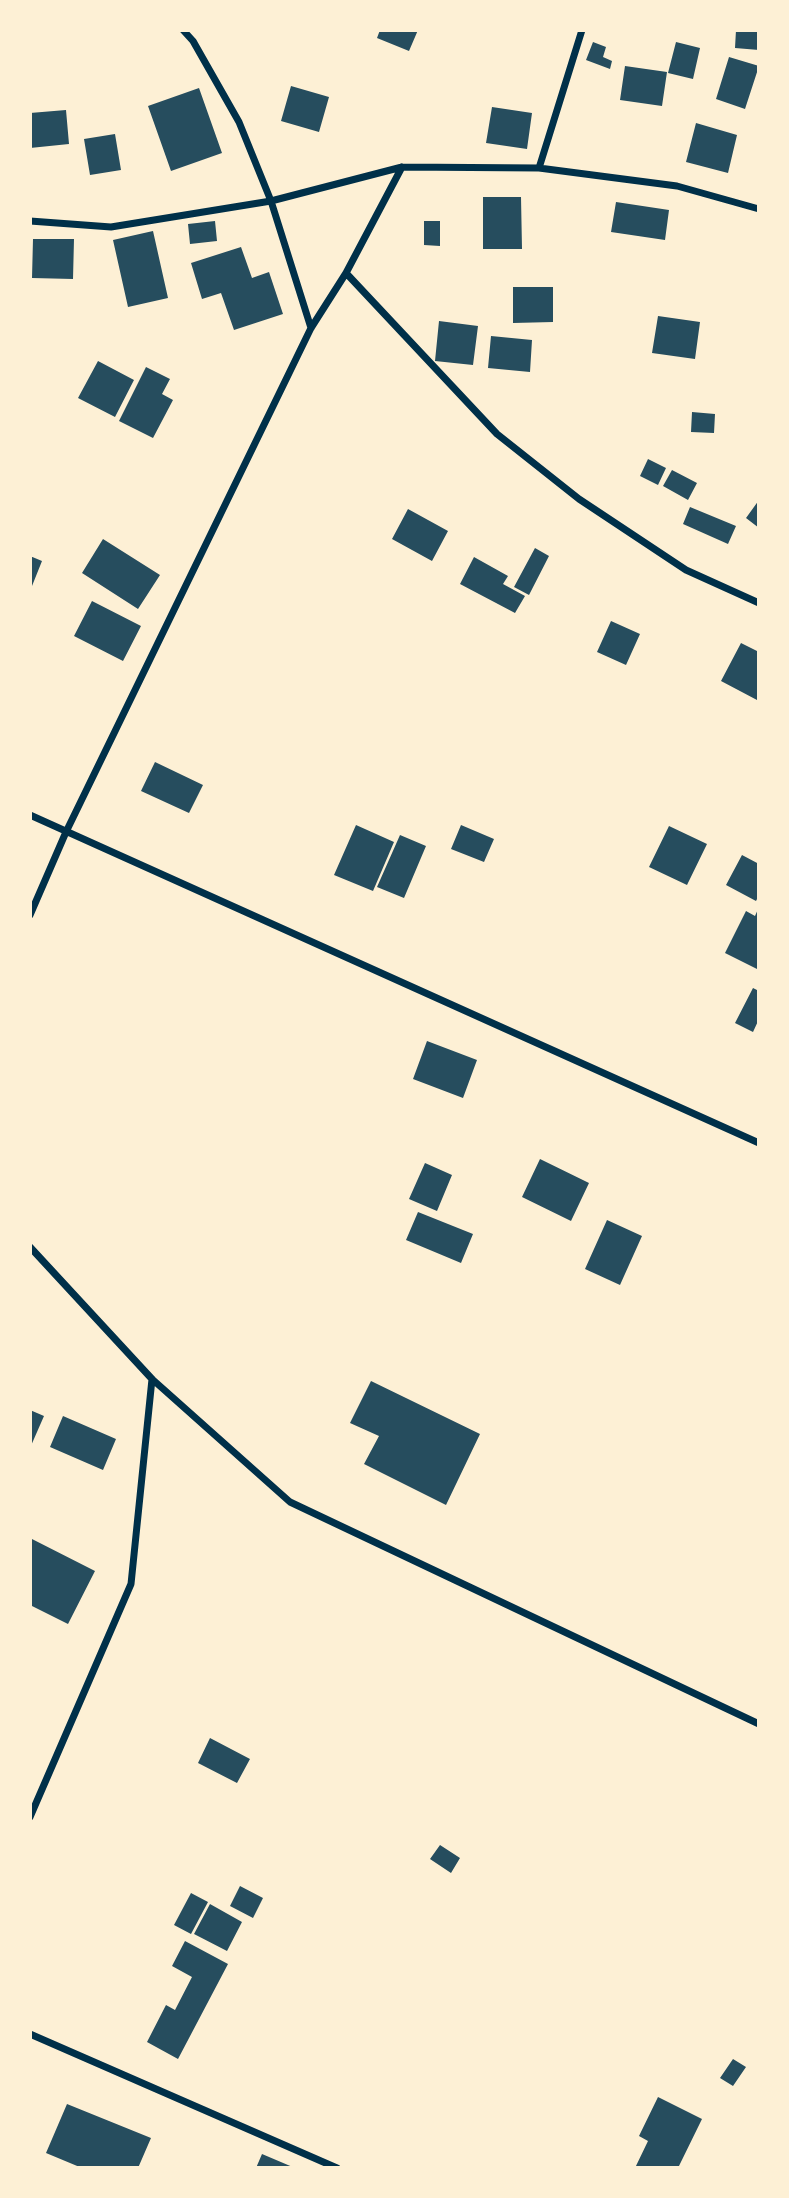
<!DOCTYPE html>
<html>
<head>
<meta charset="utf-8">
<style>
	body { margin:0 }
	#map { position:relative; width:789px; height:2198px; overflow:hidden; background:#fdf0d5; font-family:"Times New Roman",serif }
	canvas { display:block }
	.frame { position:absolute; inset:0; border:32px solid #fdf0d5; pointer-events:none }
</style>
</head>
<body>
<div id="map">
<canvas width="789" height="2198"></canvas>
<div class="frame"></div>
</div>
<script>
const g = document.querySelector('canvas').getContext('2d');
g.lineJoin = 'round';
function fillPath(path, color) { g.fillStyle = color; g.fill(path, 'evenodd'); }
function strokePath(path, color, width, dash) { g.strokeStyle = color; g.lineWidth = width; g.lineCap = dash ? 'butt' : 'round'; g.setLineDash(dash || []); g.stroke(path); }
fillPath(new Path2D(`
	M 380,30 L 418,30 L 409,51 L 377,38 Z
	M 736,30 L 759,30 L 759,50 L 735,48 Z
	M 593,42 L 606,47 L 603,57 L 612,61 L 610,69 L 586,60 Z
	M 676,42 L 700,48 L 693,79 L 668,73 Z
	M 729,57 L 759,66 L 745,109 L 716,99 Z
	M 625,66 L 667,72 L 662,106 L 620,100 Z
	M 291,86 L 329,97 L 319,132 L 281,121 Z
	M 199,88 L 222,153 L 171,171 L 148,106 Z
	M 492,107 L 532,113 L 527,149 L 486,143 Z
	M 66,110 L 69,144 L 30,148 L 30,113 Z
	M 696,123 L 737,135 L 728,173 L 686,162 Z
	M 115,134 L 121,170 L 90,175 L 84,139 Z
	M 483,197 L 521,197 L 522,249 L 483,249 Z
	M 616,202 L 669,210 L 665,240 L 611,232 Z
	M 215,221 L 217,241 L 190,244 L 188,224 Z
	M 424,221 L 440,221 L 440,246 L 424,245 Z
	M 153,231 L 168,298 L 128,307 L 113,240 Z
	M 33,239 L 74,239 L 73,279 L 32,278 Z
	M 241,247 L 252,278 L 269,272 L 283,314 L 234,330 L 221,293 L 202,299 L 191,263 Z
	M 513,287 L 553,287 L 553,322 L 513,323 Z
	M 658,316 L 700,322 L 695,359 L 652,353 Z
	M 439,321 L 478,326 L 473,365 L 435,361 Z
	M 491,336 L 532,340 L 530,372 L 488,368 Z
	M 98,361 L 134,380 L 115,417 L 78,398 Z
	M 146,367 L 170,379 L 162,394 L 173,400 L 153,438 L 119,421 Z
	M 692,412 L 715,414 L 714,433 L 691,432 Z
	M 648,459 L 666,468 L 658,485 L 640,476 Z
	M 672,470 L 697,483 L 688,500 L 663,486 Z
	M 759,500 L 759,528 L 746,518 Z
	M 690,507 L 736,526 L 728,544 L 683,524 Z
	M 408,509 L 448,531 L 432,561 L 392,539 Z
	M 103,539 L 160,575 L 138,609 L 82,573 Z
	M 535,548 L 549,556 L 529,595 L 514,587 Z
	M 30,556 L 42,561 L 30,591 Z
	M 474,557 L 508,576 L 503,584 L 525,596 L 515,613 L 460,584 Z
	M 92,601 L 141,626 L 123,661 L 74,636 Z
	M 611,621 L 640,634 L 626,665 L 597,652 Z
	M 741,643 L 759,652 L 757,700 L 721,681 Z
	M 155,762 L 203,785 L 189,813 L 141,791 Z
	M 356,825 L 394,842 L 373,891 L 334,875 Z
	M 461,825 L 494,839 L 484,862 L 451,849 Z
	M 669,826 L 707,844 L 687,885 L 649,867 Z
	M 400,835 L 426,846 L 404,898 L 377,887 Z
	M 742,855 L 759,864 L 759,895 L 756,901 L 726,885 Z
	M 759,907 L 759,970 L 725,953 L 746,911 L 755,916 Z
	M 753,988 L 759,991 L 759,1019 L 753,1032 L 735,1023 Z
	M 427,1041 L 477,1060 L 463,1098 L 413,1079 Z
	M 540,1159 L 589,1183 L 571,1221 L 522,1197 Z
	M 425,1163 L 452,1175 L 437,1211 L 409,1199 Z
	M 418,1212 L 473,1234 L 461,1263 L 406,1240 Z
	M 607,1220 L 642,1236 L 620,1285 L 585,1269 Z
	M 371,1381 L 480,1434 L 446,1505 L 364,1464 L 379,1436 L 350,1423 Z
	M 30,1410 L 44,1416 L 30,1448 Z
	M 63,1416 L 116,1439 L 103,1470 L 50,1447 Z
	M 30,1538 L 95,1571 L 68,1624 L 30,1605 Z
	M 210,1738 L 250,1759 L 237,1783 L 198,1763 Z
	M 440,1845 L 460,1858 L 451,1873 L 430,1859 Z
	M 240,1886 L 263,1898 L 253,1918 L 230,1906 Z
	M 191,1893 L 208,1902 L 191,1934 L 174,1925 Z
	M 210,1904 L 242,1922 L 227,1951 L 194,1934 Z
	M 185,1941 L 228,1964 L 178,2059 L 147,2042 L 166,2005 L 175,2010 L 192,1977 L 172,1966 Z
	M 733,2059 L 746,2067 L 733,2086 L 720,2078 Z
	M 658,2097 L 702,2119 L 678,2168 L 635,2168 L 648,2141 L 639,2136 Z
	M 67,2104 L 151,2138 L 138,2168 L 82,2168 L 46,2153 Z
	M 262,2154 L 295,2168 L 256,2168 Z`), '#264d5e');
strokePath(new Path2D(`
	M 183,30 L 193,41 L 239,122 L 271,201 L 311,328
	M 539,168 L 582,30
	M 30,221 L 111,227 L 271,201 L 402,167 L 539,168 L 677,186 L 759,209
	M 346,273 L 497,434 L 579,499 L 686,570 L 759,603
	M 30,815 L 759,1143
	M 30,915 L 66,832 L 311,328 L 346,273 L 402,167
	M 30,1247 L 152,1379 L 290,1502 L 759,1724
	M 30,1817 L 131,1584 L 152,1379
	M 30,2034 L 337,2168`), '#003049', 7);
</script>
</body>
</html>
